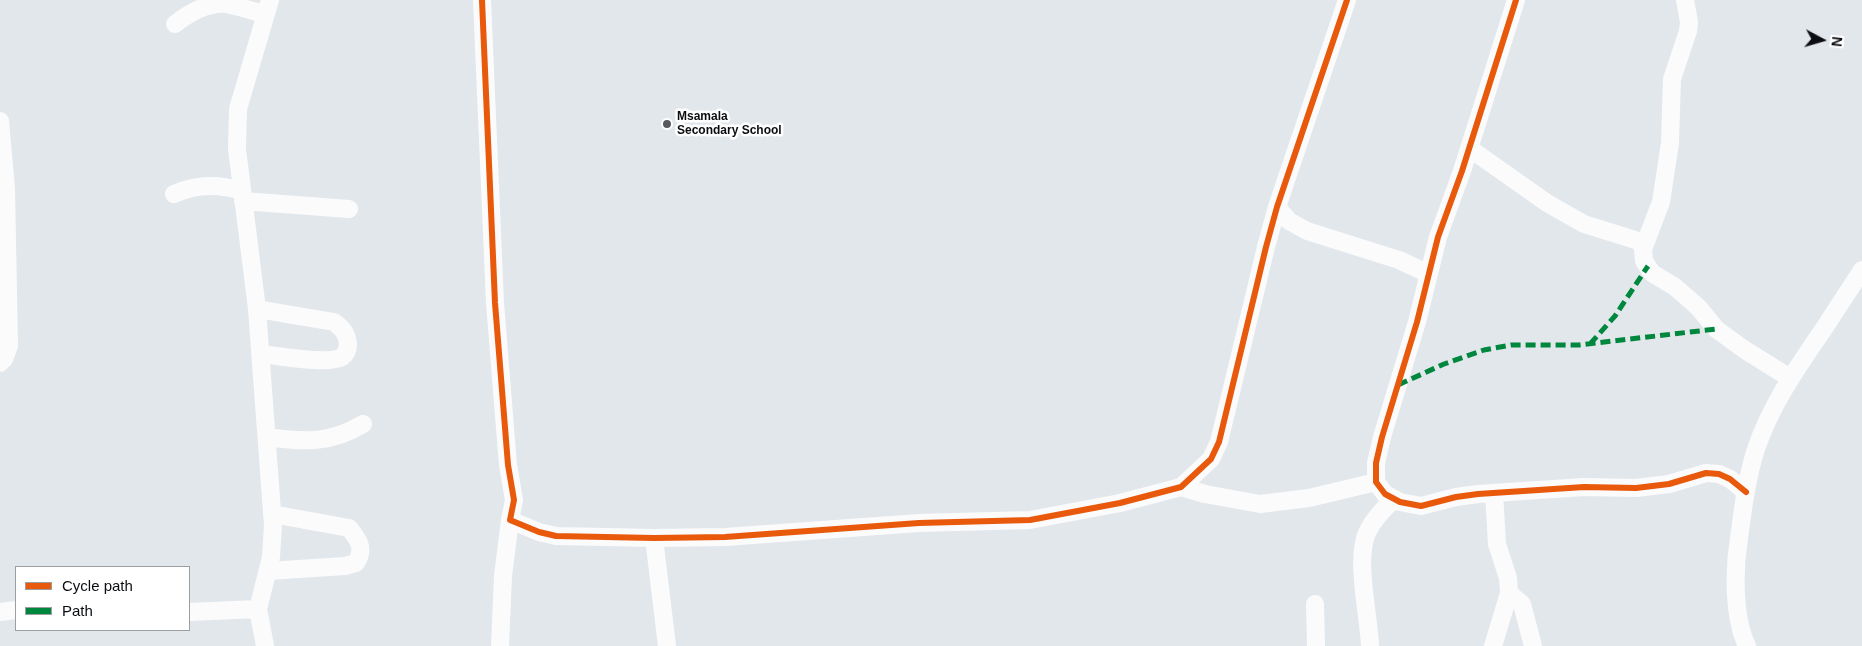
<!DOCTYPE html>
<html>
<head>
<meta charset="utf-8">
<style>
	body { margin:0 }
	#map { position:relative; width:1862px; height:646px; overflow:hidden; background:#e2e7ec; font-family:Arial,sans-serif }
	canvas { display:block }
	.legend { position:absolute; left:15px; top:566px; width:175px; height:65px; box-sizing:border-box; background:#fff; border:1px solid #9d9e9f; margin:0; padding:6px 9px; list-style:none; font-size:15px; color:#0b0d10 }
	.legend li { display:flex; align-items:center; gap:10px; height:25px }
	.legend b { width:25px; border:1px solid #9d9e9f }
	.north { position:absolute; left:1797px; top:15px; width:50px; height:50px; -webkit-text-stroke:4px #fff; paint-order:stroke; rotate:96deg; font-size:14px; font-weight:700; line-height:20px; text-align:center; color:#0b0d10 }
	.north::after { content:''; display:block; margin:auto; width:18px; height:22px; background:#0b0d10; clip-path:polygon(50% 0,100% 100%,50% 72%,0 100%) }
</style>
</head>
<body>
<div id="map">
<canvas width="1862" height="646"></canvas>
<ul class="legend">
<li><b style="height:6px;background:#e8590c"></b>Cycle path</li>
<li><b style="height:6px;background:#00873e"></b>Path</li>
</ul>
<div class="north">N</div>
</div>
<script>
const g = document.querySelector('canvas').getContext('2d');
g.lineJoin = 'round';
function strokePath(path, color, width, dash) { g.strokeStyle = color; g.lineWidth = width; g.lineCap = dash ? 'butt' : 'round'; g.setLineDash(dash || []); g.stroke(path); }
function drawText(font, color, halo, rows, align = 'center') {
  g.font = font + ' Arial,sans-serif'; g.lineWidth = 5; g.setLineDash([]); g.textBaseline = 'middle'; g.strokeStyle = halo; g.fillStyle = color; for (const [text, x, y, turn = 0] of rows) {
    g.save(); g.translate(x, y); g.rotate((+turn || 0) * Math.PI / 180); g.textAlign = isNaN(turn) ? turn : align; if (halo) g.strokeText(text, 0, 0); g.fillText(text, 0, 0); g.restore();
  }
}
strokePath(new Path2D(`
	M 482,0 L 495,303 L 508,465 L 514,500 L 510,520 L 539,532 L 556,536 L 654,538 L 725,537 L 919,523 L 1030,520 L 1120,503 L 1181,487 L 1211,459 L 1219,442 L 1266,247 L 1277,207 L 1347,0
	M 1516,0 L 1462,171 L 1438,237 L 1417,322 L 1382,437 L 1376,463 L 1376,482 L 1385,494 L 1400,502 L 1421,506 L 1456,497 L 1478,494 L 1584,487 L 1636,488 L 1669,484 L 1706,473 L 1719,474 L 1730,479 L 1746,492
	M 1685,0 L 1689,22 L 1688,31 L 1672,79 L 1670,143 L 1661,202 L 1643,249 L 1644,261 L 1652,273 L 1675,287 L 1699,308 L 1716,329 L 1745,350 L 1790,378
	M 175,24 C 189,13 208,2 227,4 C 240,6 253,12 266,14
	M 0,121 L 6,188 L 9,346 L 4,359 L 0,363
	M 1469,148 L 1547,203 L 1584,224 L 1645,243
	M 174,194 C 196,184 220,184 242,191
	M 243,201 L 349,209
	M 1277,207 L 1289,221 L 1307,231 L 1399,260 L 1429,274
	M 257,309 L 334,322 C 342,328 347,333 348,344 C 348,349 346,354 342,357 C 328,365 278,356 261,354
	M 267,437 C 304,442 330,444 363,424
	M 1181,487 L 1205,494 L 1260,504 L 1309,498 L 1376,482
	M 654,538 L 667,646
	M 268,571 L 345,566 L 356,563 C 365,549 359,540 349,528 L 272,514
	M 1509,593 L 1522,604 L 1533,646
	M 1315,604 L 1316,646
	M 0,612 L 16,610
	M 189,612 L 258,609
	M 265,646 L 258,609 L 271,557 L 273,525 L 257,309 L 237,149 L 238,109 L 270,0
	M 500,646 L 503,576 L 510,520
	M 1370,646 C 1369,616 1355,560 1367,533 C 1373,519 1384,509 1394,499
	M 1493,646 L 1509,593 L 1508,578 L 1497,544 L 1494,493
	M 1747,646 C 1733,617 1734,569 1739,538 C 1743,508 1747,477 1756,449 C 1771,404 1799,365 1825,327 C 1837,308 1850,289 1862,270`), '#fbfbfc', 18);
strokePath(new Path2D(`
	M 1590,344 L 1615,316 L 1648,266
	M 1398,385 L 1444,364 L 1484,350 L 1511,345 L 1579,345 L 1716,329`), '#00873e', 5, [10, 5]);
strokePath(new Path2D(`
	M 482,0 L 495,303 L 508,465 L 514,500 L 510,520 L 539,532 L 556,536 L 654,538 L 725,537 L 919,523 L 1030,520 L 1120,503 L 1181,487 L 1211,459 L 1219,442 L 1266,247 L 1277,207 L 1347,0
	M 1516,0 L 1462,171 L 1438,237 L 1417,322 L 1382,437 L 1376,463 L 1376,482 L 1385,494 L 1400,502 L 1421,506 L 1456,497 L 1478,494 L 1584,487 L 1636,488 L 1669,484 L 1706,473 L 1719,474 L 1730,479 L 1746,492`), '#e8590c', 6);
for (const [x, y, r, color] of [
	[667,124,5,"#56595d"]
]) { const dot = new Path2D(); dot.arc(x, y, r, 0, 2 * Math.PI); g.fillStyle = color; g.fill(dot); strokePath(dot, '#fff', 2); }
drawText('bold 12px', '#0b0d10', '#fff', [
	["Msamala",677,117],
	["Secondary School",677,131]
], 'left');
</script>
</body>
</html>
